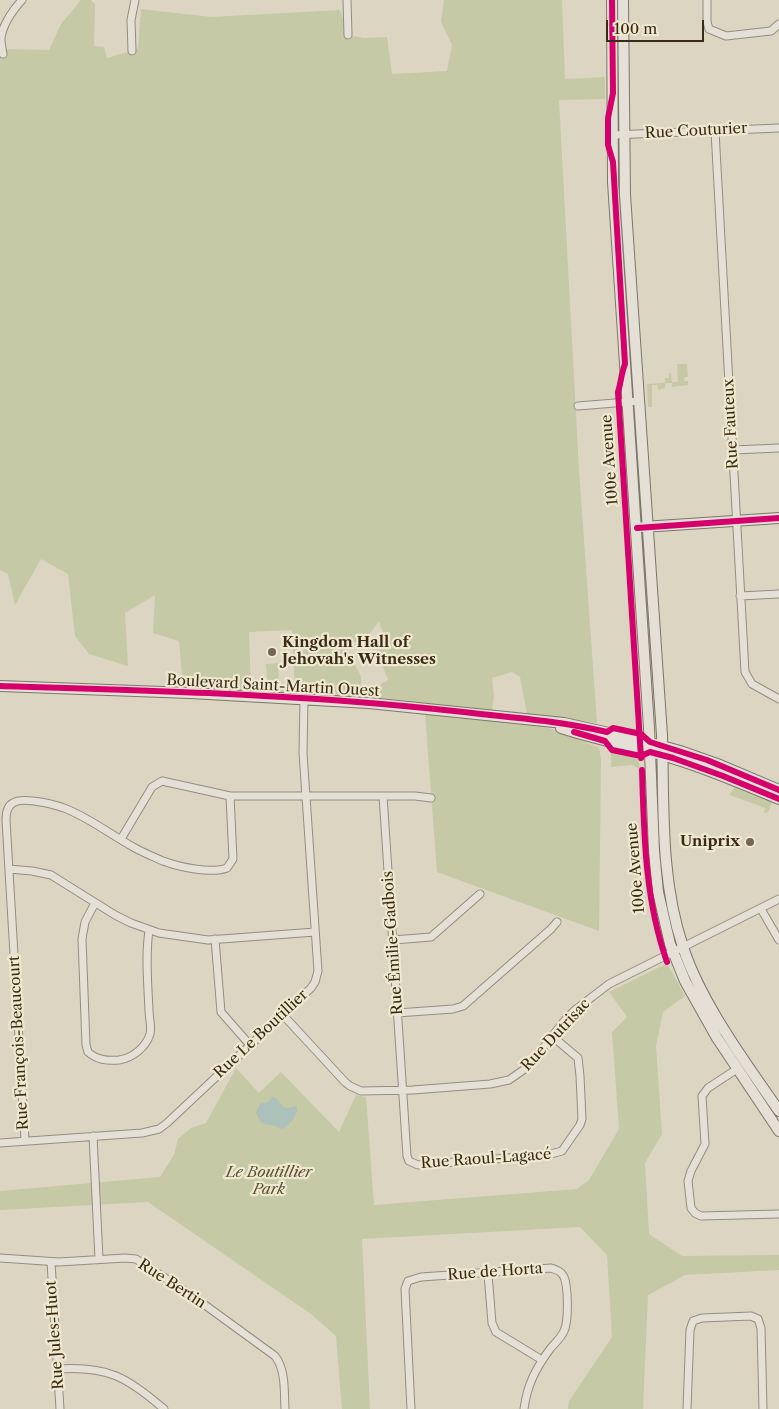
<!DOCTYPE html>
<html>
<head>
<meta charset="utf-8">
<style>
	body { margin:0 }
	#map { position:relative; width:779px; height:1409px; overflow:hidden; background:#dcd5c2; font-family:"Libre Caslon Text",serif }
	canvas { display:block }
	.scale { position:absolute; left:606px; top:20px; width:98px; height:22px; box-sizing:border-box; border:2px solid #3c2b14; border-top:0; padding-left:6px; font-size:15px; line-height:18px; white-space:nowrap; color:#3c2b14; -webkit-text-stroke:4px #efe8d0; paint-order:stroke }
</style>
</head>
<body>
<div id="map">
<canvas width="779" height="1409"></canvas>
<div class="scale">100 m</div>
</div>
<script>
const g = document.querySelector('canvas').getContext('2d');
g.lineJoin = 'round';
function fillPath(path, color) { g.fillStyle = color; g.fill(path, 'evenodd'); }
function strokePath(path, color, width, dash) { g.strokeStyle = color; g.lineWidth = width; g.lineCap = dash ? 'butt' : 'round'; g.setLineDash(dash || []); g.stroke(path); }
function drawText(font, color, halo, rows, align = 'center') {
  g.font = font + ' "Libre Caslon Text",serif'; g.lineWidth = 4.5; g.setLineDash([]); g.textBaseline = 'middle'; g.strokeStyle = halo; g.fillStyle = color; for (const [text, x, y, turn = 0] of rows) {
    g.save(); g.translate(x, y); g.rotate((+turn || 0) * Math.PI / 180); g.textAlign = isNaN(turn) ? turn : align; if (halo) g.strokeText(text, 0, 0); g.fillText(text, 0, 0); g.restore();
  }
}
fillPath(new Path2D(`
	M 81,0 L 91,0 L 95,4 L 94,46 L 104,47 L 107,58 L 138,49 L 141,9 L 211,17 L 340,10 L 348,35 L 364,38 L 387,37 L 392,74 L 447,71 L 452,45 L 441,22 L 444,0 L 562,0 L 565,79 L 605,77 L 605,99 L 559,100 L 579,470 L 597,723 L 527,714 L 520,677 L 512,672 L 492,678 L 494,696 L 492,710 L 375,697 L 376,687 L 388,680 L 376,648 L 386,643 L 379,621 L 366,639 L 344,645 L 361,676 L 361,697 L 295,692 L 292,630 L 249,632 L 251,691 L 183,687 L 179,641 L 153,633 L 155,595 L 125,613 L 128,666 L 89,654 L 75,636 L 68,574 L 41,559 L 15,605 L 8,574 L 0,570 L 0,49 L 49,50 L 61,24 Z
	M 621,144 L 634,390 L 630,390 L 617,193 L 617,145 Z
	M 677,364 L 687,364 L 688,377 L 685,377 L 684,381 L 688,381 L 688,385 L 672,387 L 672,383 L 665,383 L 665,388 L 661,389 L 659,391 L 657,385 L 652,385 L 652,407 L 648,407 L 647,384 L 665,383 L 665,378 L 669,378 L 669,373 L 671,373 L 672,382 L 678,382 Z
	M 641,542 L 645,542 L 653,671 L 647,644 Z
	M 278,663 L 279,686 L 284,690 L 284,692 L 268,690 L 266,664 Z
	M 425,713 L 539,726 L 556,730 L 599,748 L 601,760 L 599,931 L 437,872 Z
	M 611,752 L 638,759 L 640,769 L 632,765 L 611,767 Z
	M 735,786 L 772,802 L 768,812 L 764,813 L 765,808 L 730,795 Z
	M 664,965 L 668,965 L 685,996 L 663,1012 L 656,1046 L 662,1134 L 645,1163 L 649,1234 L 682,1256 L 779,1255 L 779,1270 L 685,1275 L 648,1295 L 643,1409 L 568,1409 L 569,1401 L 612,1337 L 607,1255 L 580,1227 L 362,1239 L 370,1409 L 342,1409 L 336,1336 L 311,1314 L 148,1202 L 0,1210 L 0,1191 L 160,1177 L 174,1155 L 178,1139 L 191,1128 L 206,1123 L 236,1068 L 259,1093 L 281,1072 L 339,1132 L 356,1095 L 366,1097 L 374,1205 L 577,1189 L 589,1180 L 619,1129 L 612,1032 L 627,1017 L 609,992 Z`), '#c5c9a6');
fillPath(new Path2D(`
	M 272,1097 L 277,1099 L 283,1107 L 289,1108 L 296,1106 C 300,1113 290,1125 283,1129 C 279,1128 275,1125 271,1125 C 258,1123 262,1124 256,1113 L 260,1104 L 268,1102 Z`), '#acc1ba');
const street = new Path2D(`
	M 347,0 L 348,35
	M 707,0 L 707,22 L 709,29 L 726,36 L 771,31 L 779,24
	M 132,51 L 131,20 L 135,0
	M 3,54 C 2,49 1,43 1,38 C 3,24 13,10 22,0
	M 715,131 L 745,672 L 752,684 L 779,699
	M 613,135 L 779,128
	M 578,406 L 639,401
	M 733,450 L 779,448
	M 740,596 L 779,594
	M 383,796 L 407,1156 L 409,1161 L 418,1165 L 547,1155 L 562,1151 L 580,1125 L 582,1119 L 580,1076 L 578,1058 L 552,1036
	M 121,839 L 152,787 L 162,781 L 230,796 L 415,796 L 431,798
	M 9,869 L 32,871 L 51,875 L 115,915 L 131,923 L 159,933 L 208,940 L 315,932
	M 95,903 L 85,922 L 82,939 L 86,1045 L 88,1052 C 97,1060 107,1061 119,1060 C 133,1058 146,1047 150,1034 C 152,1027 149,1018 149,1011 C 148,985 145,956 149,931
	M 761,909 L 779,940
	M 215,939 L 221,1012 L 250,1045
	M 393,940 L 431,937 L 480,894
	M 397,1013 L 453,1009 L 463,1006 L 551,929 L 557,922
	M 283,1015 L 345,1082 L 350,1086 L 361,1091 L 413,1090 L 490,1084 L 509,1080 L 529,1066 L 565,1020 L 575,1010 L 609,984 L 779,899
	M 737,1069 L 708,1088 L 702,1096 L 705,1144 L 691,1171 L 688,1181 L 691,1208 L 695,1213 L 701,1216 L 779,1214
	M 93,1136 L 99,1259
	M 25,1140 L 6,820 C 6,813 7,806 13,803 C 23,796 58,805 69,810 C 92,820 113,836 135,848 C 144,853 154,857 163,861 C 179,867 211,874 227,868 L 233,859 L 230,796
	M 0,1143 L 142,1133 L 159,1129 L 167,1123 L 311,988 L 315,982 L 318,971 L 303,753 L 304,699
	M 0,1258 L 59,1262 L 125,1258 L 136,1259 L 194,1297 L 275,1356 C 286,1370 284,1392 285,1409
	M 51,1262 L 60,1409
	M 488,1274 L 492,1323 L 496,1332 L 542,1360
	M 58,1369 C 108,1366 127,1377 164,1409
	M 411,1409 L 405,1289 L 408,1281 L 421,1277 L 551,1268 C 557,1270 561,1271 564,1277 C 568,1286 569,1321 564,1331 C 561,1338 555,1343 550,1349 C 536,1368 527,1385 524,1409
	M 687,1409 L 690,1330 L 693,1321 L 702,1318 L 751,1316 L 758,1319 L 761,1328 L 763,1409`);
const secondary = new Path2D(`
	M 612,0 L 613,182 L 649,728 L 654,851 L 658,892 L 670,944 L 685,981 L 717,1038 L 779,1131
	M 623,0 L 625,195 L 662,735 C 664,806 660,879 683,947 C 701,1003 746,1063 779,1111
	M 643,527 L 779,518
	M 0,686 L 190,693 L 369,703 L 564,723 L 641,740 L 680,751 L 720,765 L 779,790
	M 561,728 C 598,740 637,747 675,759 C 711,770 745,785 779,799`);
strokePath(street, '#948e80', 9);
strokePath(secondary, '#7d7669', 12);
strokePath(street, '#e4e0d6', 7);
strokePath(secondary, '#e4e0d6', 10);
strokePath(new Path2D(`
	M 612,0 L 613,93 L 608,118 L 608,145 L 613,162 L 625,364 C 621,374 621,383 618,392 L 641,758
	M 637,528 L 779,518
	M 0,686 C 151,691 303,694 454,711 C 505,717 557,720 607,732 L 613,728 L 641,734 L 650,742 L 707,760 L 779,790
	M 574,732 L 605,741 L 612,750 L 641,756 L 650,752 L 673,758 L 723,776 L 779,799
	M 642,770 C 644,835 645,900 667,962`), '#d6006c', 6);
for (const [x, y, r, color] of [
	[272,652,5,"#746651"],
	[750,842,5,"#746651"]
]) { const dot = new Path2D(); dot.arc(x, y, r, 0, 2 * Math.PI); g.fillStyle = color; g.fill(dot); strokePath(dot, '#efe8d0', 2); }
drawText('15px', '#3c2b14', '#efe8d0', [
	["Rue Couturier",696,131,-3],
	["Rue Fauteux",731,424,-93],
	["100e Avenue",610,460,-94],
	["Boulevard Saint-Martin Ouest",273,686,3],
	["100e Avenue",636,868,-95],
	["Rue Émilie-Gadbois",393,943,-94],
	["Rue Le Boutillier",261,1034,-43],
	["Rue Dutrisac",556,1035,-47],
	["Rue François-Beaucourt",19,1043,-93],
	["Rue Raoul-Lagacé",486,1159,-4],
	["Rue de Horta",495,1272,-4],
	["Rue Bertin",172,1284,33],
	["Rue Jules-Huot",55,1335,-94]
]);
drawText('bold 15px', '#3c2b14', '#efe8d0', [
	["Kingdom Hall of",282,643],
	["Jehovah's Witnesses",282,660],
	["Uniprix",740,842,"right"]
], 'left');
drawText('italic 15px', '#5a5033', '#efe8d0', [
	["Le Boutillier",269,1173],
	["Park",269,1190]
]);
</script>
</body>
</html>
